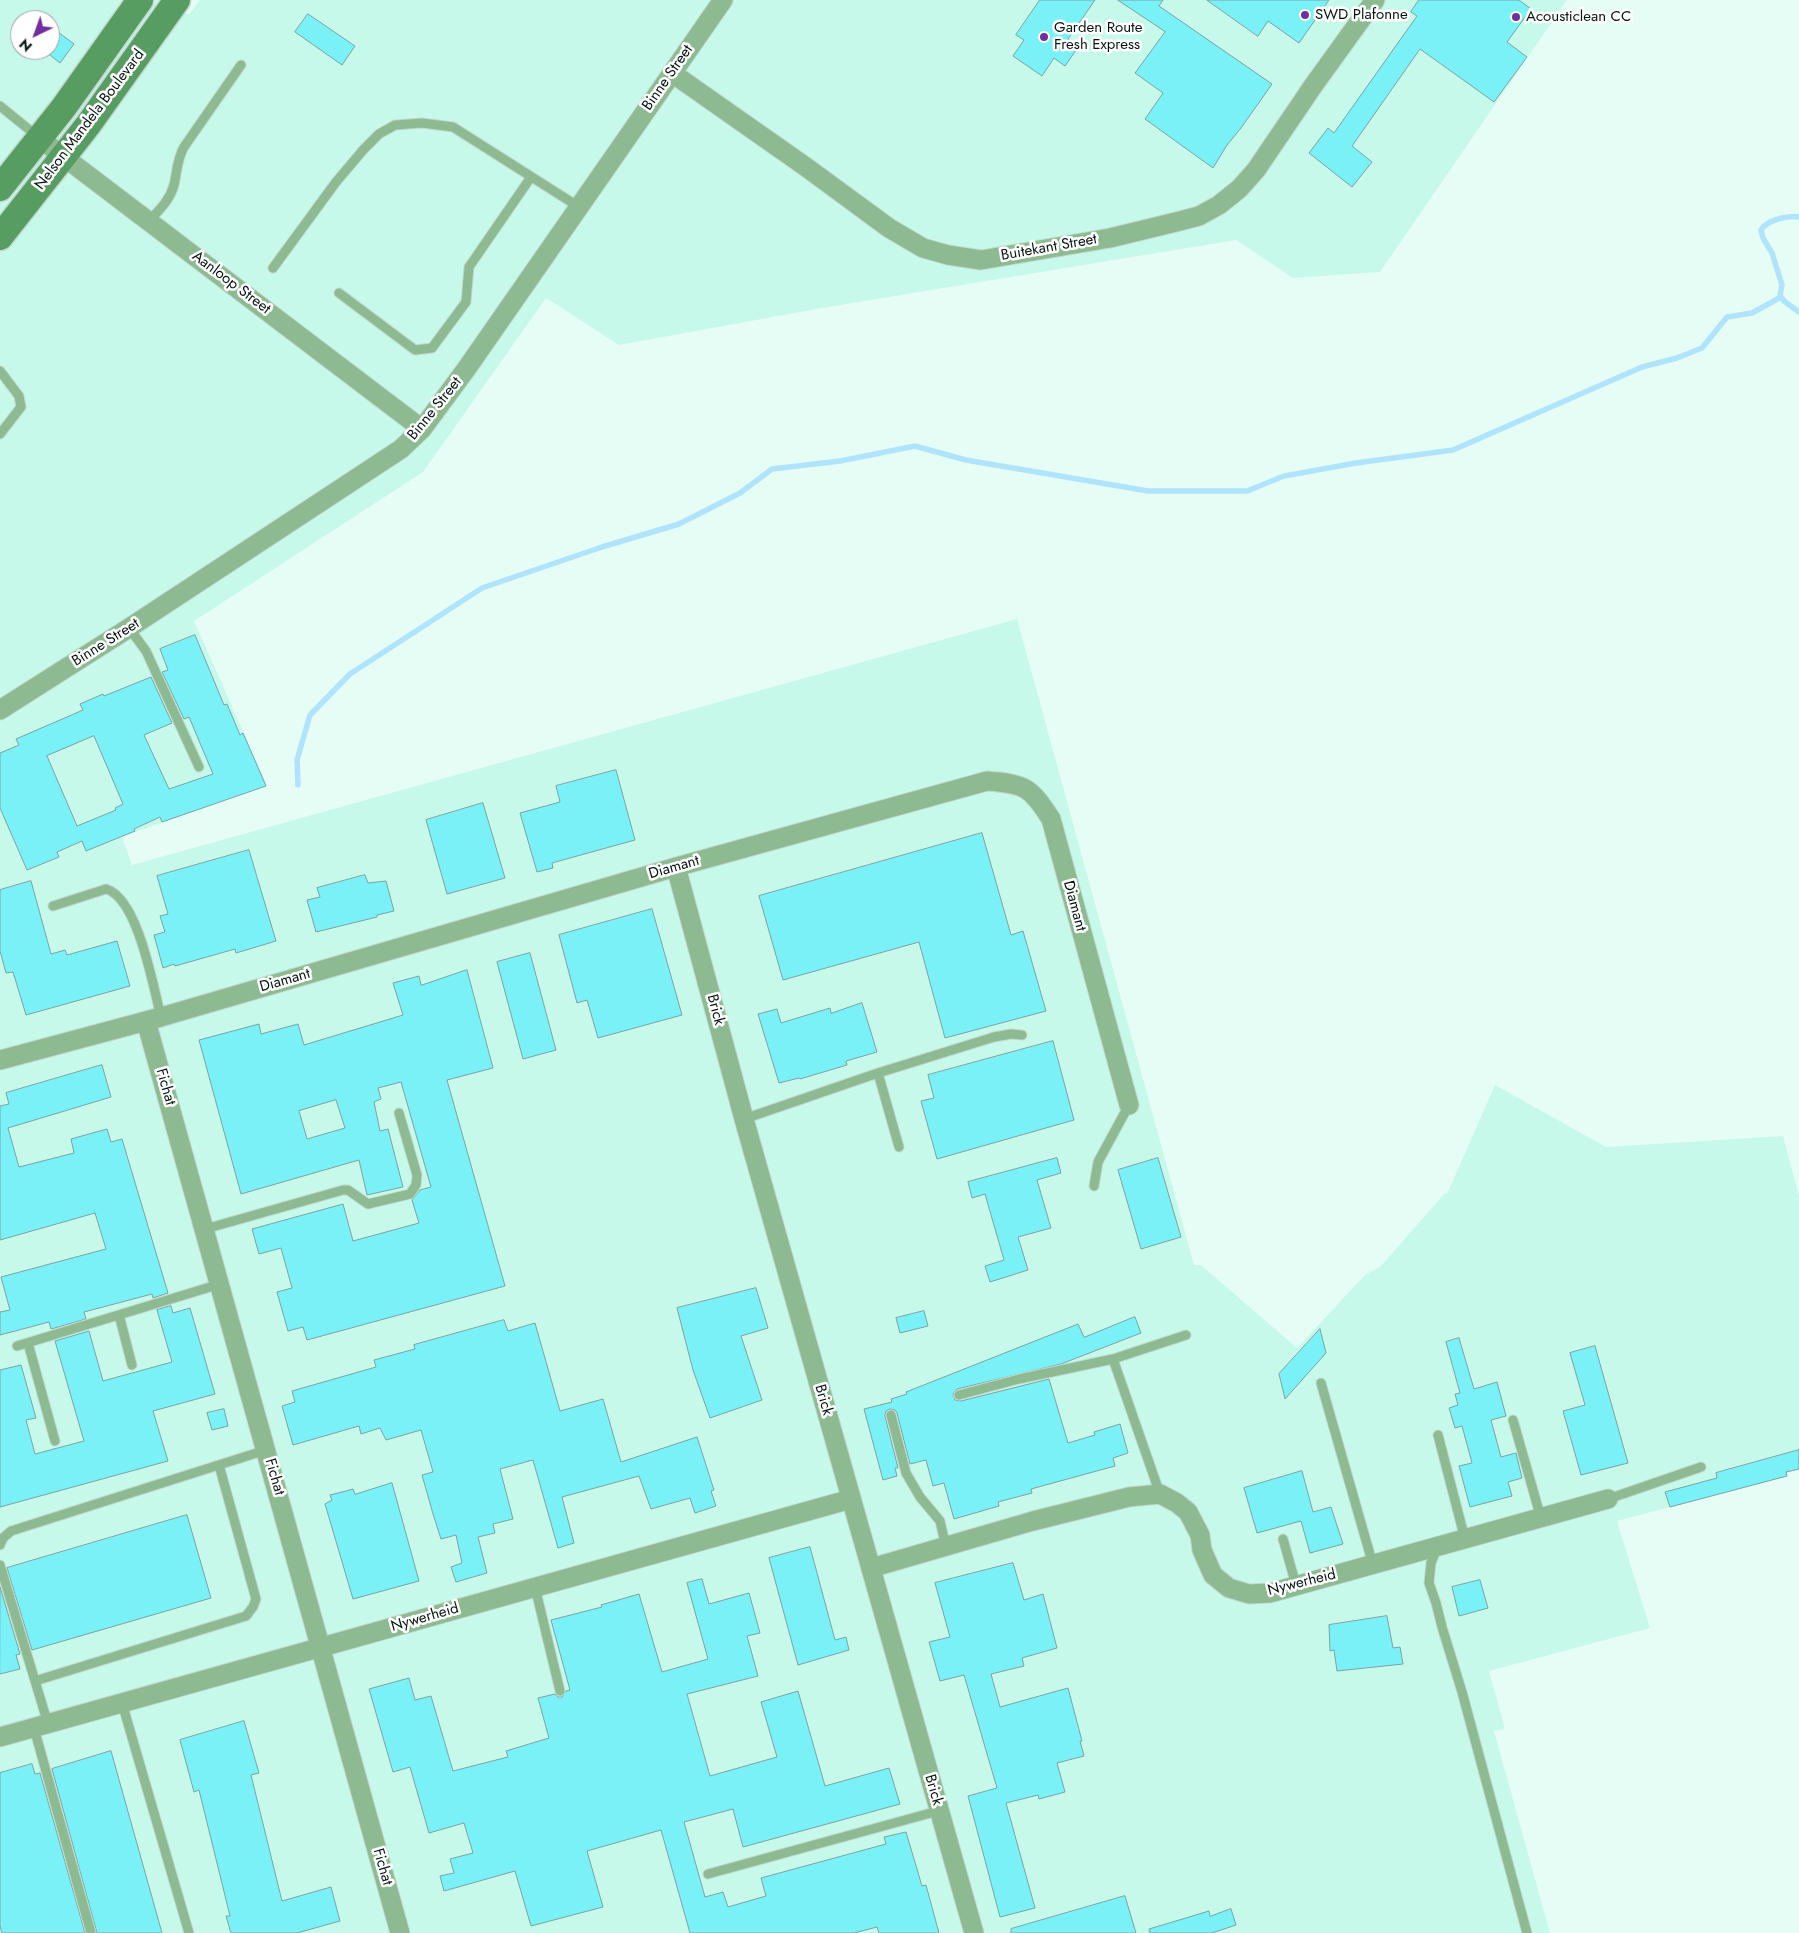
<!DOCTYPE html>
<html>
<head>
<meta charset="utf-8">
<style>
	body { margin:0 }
	#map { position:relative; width:1799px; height:1933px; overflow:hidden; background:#e5fdf5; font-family:Jost,sans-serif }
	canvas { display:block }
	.north { position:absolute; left:10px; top:10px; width:50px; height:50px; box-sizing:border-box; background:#fff; border:1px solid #9ba1a0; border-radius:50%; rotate:222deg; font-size:14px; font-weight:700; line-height:20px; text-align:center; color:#061511 }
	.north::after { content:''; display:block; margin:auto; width:18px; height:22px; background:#722da1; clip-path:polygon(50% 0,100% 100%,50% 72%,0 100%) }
</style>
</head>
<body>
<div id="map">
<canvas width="1799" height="1933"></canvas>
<div class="north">N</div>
</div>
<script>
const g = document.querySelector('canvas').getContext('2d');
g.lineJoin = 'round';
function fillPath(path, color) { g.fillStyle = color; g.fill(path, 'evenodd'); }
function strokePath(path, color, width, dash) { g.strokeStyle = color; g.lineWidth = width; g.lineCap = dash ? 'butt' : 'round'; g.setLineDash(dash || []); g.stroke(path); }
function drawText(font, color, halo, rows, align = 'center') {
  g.font = font + ' Jost,sans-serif'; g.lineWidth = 5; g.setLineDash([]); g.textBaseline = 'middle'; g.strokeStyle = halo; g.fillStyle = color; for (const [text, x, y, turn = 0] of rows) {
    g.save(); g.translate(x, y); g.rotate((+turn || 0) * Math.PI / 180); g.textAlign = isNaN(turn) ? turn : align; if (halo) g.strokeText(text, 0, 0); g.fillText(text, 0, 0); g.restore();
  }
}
fillPath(new Path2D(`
	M 0,0 L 169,0 L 189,15 L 200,0 L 1567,0 L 1380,272 L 1293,278 L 1236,240 L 822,308 L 619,345 L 546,298 L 423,472 L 194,621 L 267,785 L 122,837 L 132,865 L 1017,619 L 1194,1265 L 1201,1265 L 1297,1348 L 1365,1275 L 1380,1267 L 1445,1193 L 1447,1194 L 1495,1085 L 1606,1147 L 1783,1136 L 1799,1196 L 1799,1469 L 1787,1473 L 1787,1476 L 1617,1521 L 1650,1628 L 1489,1671 L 1505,1729 L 1494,1731 L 1550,1933 L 0,1933 ZM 20,20 L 50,20 L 50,50 L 20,50 Z`), '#c7f9ea');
strokePath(new Path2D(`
	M 1799,217 C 1788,215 1767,220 1761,230 L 1763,238 L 1772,253 L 1782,285 L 1780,295 L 1784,301 L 1799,312
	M 298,785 L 297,760 L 310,715 L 350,674 L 482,588 L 602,547 L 679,524 L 740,493 L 772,469 L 840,461 L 915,446 L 966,460 L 1148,491 L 1247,491 L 1284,476 L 1356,463 L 1453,450 L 1642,367 L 1677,358 L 1702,348 L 1727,317 L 1752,313 L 1781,297`), '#afe4fc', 5.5);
const building = new Path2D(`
	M 1040,0 L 1095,0 L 1068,39 L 1079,46 L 1065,66 L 1054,58 L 1042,76 L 1013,56 L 1024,40 L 1016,35 Z
	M 1118,0 L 1163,0 L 1159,6 L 1272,84 L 1241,128 L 1227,145 L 1213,168 L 1145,119 L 1163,93 L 1135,73 L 1165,32 Z
	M 1207,0 L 1329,0 L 1299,43 L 1268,21 L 1258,36 Z
	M 1419,0 L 1519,0 L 1531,9 L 1507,42 L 1527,57 L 1494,102 L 1420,49 L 1352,146 L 1372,162 L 1352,187 L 1309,153 L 1328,128 L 1334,133 L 1417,16 L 1411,12 Z
	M 308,14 L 355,46 L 342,65 L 295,32 Z
	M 50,26 L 74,44 L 60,63 L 50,55 Z
	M 195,635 L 224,705 L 227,704 L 240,735 L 243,733 L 266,786 L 162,822 L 160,817 L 134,829 L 135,831 L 86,851 L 82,841 L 57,852 L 59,857 L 27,870 L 0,808 L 0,753 L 19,745 L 16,739 L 83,710 L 80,704 L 103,694 L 104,696 L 151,677 L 172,723 L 144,735 L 169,789 L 213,774 L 189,717 L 184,719 L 162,672 L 168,670 L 160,649 ZM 94,736 L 123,804 L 115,808 L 116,810 L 77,826 L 47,756 Z
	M 616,770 L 635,840 L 552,863 L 553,868 L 537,872 L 520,813 L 560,802 L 556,786 Z
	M 483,803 L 505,878 L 447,894 L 426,820 Z
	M 982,833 L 1011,935 L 1023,931 L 1046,1011 L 945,1038 L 919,942 L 783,980 L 759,896 Z
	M 249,850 L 276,941 L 236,953 L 235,949 L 175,966 L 174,964 L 163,968 L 154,935 L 165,932 L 160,916 L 168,914 L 157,876 Z
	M 365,875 L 368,883 L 386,881 L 394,911 L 377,915 L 377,917 L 316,932 L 307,900 L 320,897 L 317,888 Z
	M 31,881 L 51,954 L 65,950 L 67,955 L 117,941 L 130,986 L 26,1015 L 13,972 L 6,973 L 0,951 L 0,890 Z
	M 652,909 L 682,1015 L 598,1038 L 587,1000 L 577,1003 L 559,935 Z
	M 530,953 L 556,1050 L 523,1059 L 497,962 Z
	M 467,970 L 493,1068 L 447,1080 L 505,1286 L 307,1340 L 303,1327 L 288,1331 L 277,1292 L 292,1288 L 281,1248 L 259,1254 L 252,1229 L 343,1204 L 353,1241 L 419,1223 L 412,1200 L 420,1190 L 431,1187 L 401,1082 L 378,1088 L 381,1099 L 374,1102 L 380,1131 L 388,1129 L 403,1187 L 367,1195 L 359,1160 L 241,1194 L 199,1040 L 259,1024 L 261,1034 L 298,1024 L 304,1045 L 403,1015 L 393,983 L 419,976 L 421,985 ZM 336,1100 L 345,1128 L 307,1139 L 299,1111 Z
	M 862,1003 L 877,1052 L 846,1061 L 847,1065 L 800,1079 L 799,1078 L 779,1083 L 758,1014 L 777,1009 L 781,1023 L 830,1008 L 831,1013 Z
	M 1053,1041 L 1074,1120 L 937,1159 L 921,1101 L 934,1098 L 928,1075 Z
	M 102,1065 L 111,1097 L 8,1128 L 19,1167 L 74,1153 L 71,1139 L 107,1129 L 111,1142 L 122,1139 L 168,1293 L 153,1298 L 152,1294 L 84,1312 L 86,1319 L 51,1329 L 49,1322 L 0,1335 L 0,1312 L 10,1310 L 1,1277 L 106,1249 L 95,1213 L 0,1240 L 0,1106 L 9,1104 L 6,1093 Z
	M 1057,1158 L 1061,1173 L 1037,1180 L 1051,1228 L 1018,1237 L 1028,1270 L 990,1282 L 985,1266 L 1004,1260 L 985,1194 L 972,1198 L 968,1182 Z
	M 1158,1158 L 1181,1237 L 1141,1249 L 1118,1170 Z
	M 756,1288 L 768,1328 L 741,1336 L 762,1400 L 710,1418 L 693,1370 L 677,1308 Z
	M 171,1306 L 173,1313 L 190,1308 L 215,1394 L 153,1411 L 168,1461 L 0,1507 L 0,1370 L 21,1365 L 36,1418 L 26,1420 L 35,1454 L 84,1441 L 55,1341 L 89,1331 L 103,1381 L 172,1362 L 157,1310 Z
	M 924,1311 L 928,1326 L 900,1333 L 896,1318 Z
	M 1135,1317 L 1141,1333 L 1061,1364 L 957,1389 L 953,1394 L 955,1400 L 961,1401 L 1049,1379 L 1068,1443 L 1095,1435 L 1094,1432 L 1120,1424 L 1128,1453 L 1113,1458 L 1115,1466 L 1031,1489 L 1032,1493 L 998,1502 L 999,1506 L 954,1519 L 944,1483 L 933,1486 L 926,1460 L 910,1464 L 897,1413 L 895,1410 L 890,1409 L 886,1411 L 885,1416 L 898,1468 L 895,1468 L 897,1476 L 883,1480 L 864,1409 L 892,1402 L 891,1399 L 907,1394 L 906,1392 L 1078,1324 L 1084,1337 Z
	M 504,1320 L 508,1331 L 535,1323 L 560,1411 L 603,1399 L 621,1462 L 697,1437 L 714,1490 L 711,1491 L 716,1506 L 695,1513 L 690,1498 L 651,1509 L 639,1476 L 562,1497 L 574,1543 L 558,1548 L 533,1460 L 500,1469 L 513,1519 L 493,1524 L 495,1533 L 478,1537 L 487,1573 L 456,1582 L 451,1567 L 462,1563 L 456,1535 L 441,1539 L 433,1514 L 422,1475 L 433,1472 L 421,1430 L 386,1440 L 380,1428 L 361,1434 L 359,1426 L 293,1445 L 282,1406 L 295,1402 L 292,1391 L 376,1367 L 374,1360 L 415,1349 L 414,1345 Z
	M 1320,1329 L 1326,1353 L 1285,1399 L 1279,1374 Z
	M 1459,1338 L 1474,1389 L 1497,1382 L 1506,1416 L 1491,1420 L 1501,1457 L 1516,1453 L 1522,1478 L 1508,1482 L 1512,1496 L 1470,1507 L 1459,1466 L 1472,1463 L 1462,1426 L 1455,1428 L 1449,1408 L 1458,1405 L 1455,1394 L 1460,1393 L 1446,1342 Z
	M 1595,1346 L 1628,1463 L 1581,1475 L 1563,1411 L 1585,1405 L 1570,1353 Z
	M 224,1409 L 228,1426 L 212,1430 L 207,1413 Z
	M 1799,1450 L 1799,1469 L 1786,1472 L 1787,1476 L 1670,1507 L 1665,1492 L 1717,1478 L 1716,1473 Z
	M 1302,1471 L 1313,1512 L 1331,1507 L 1343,1544 L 1310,1553 L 1301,1521 L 1257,1533 L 1244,1488 Z
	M 392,1483 L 419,1581 L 353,1599 L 325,1504 L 332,1500 L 330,1495 L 346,1491 L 353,1489 L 355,1494 Z
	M 187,1515 L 211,1598 L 32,1650 L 7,1568 Z
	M 810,1547 L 835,1640 L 846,1637 L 849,1650 L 798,1665 L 769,1558 Z
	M 1013,1563 L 1024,1600 L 1043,1594 L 1057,1648 L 1022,1658 L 1024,1666 L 991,1674 L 1000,1707 L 1068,1688 L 1082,1741 L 1080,1741 L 1084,1756 L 1057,1763 L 1065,1792 L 1039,1799 L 1038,1795 L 1006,1803 L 1035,1908 L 1000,1917 L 968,1796 L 997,1788 L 964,1675 L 940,1681 L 929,1642 L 950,1637 L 935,1583 Z
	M 702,1579 L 709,1604 L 749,1593 L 760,1633 L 747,1636 L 758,1676 L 687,1694 L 710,1776 L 777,1757 L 761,1702 L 798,1691 L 825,1786 L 889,1768 L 900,1804 L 743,1847 L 733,1809 L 684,1822 L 705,1897 L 723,1892 L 728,1907 L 766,1896 L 761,1878 L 886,1844 L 884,1837 L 906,1832 L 922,1886 L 926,1885 L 939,1933 L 879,1933 L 877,1927 L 854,1933 L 690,1933 L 661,1830 L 587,1851 L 603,1907 L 531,1926 L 515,1871 L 444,1891 L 440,1876 L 454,1873 L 450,1859 L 473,1853 L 464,1823 L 429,1833 L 410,1767 L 393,1772 L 369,1689 L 409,1678 L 415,1700 L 431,1696 L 453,1771 L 508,1757 L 506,1751 L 549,1738 L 538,1698 L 555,1694 L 558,1697 L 562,1697 L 566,1691 L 570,1690 L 551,1620 L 602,1607 L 601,1605 L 639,1594 L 662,1672 L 708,1659 L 687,1583 Z
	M 1480,1580 L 1488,1608 L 1459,1616 L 1452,1587 Z
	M 0,1587 L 20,1654 L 16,1655 L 20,1669 L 0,1674 Z
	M 1387,1616 L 1393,1648 L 1400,1647 L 1403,1664 L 1337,1671 L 1334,1650 L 1330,1651 L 1329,1625 Z
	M 244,1721 L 259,1773 L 251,1775 L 282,1901 L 331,1887 L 340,1921 L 297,1933 L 231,1933 L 226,1916 L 230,1916 L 199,1790 L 194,1792 L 180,1740 Z
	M 111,1751 L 162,1933 L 97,1933 L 52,1769 Z
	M 32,1764 L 35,1774 L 40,1773 L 85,1933 L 2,1933 L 0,1926 L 0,1773 Z
	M 1125,1896 L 1136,1933 L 1011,1933 L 1011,1929 Z
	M 1231,1909 L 1236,1925 L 1212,1933 L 1150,1933 L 1149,1929 L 1209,1911 L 1210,1916 Z`);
fillPath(building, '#7af0f7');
strokePath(building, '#7aa4a6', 1);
const lane = new Path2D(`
	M 0,106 L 37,136
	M 149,221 C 159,210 170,200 174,185 C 177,172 177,159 184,147 L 241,65
	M 273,268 L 336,182 L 364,149 L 379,134 L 395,125 L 422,123 L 453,127 L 579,207
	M 339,293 L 415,350 L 432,348 L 466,302 L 469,267 L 531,177
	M 0,371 L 19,396 L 21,407 L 0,434
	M 129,628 L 146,651 L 199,767
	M 53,906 L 106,889 C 138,898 153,986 161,1017
	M 878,1073 L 899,1147
	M 744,1119 L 878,1073 L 994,1037 L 1011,1034 L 1022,1035
	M 1094,1186 L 1098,1162 L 1129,1105
	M 205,1229 L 343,1190 L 348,1190 L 368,1204 L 410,1194 L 416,1185 L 417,1175 L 399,1113
	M 119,1315 L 132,1365
	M 28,1343 L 55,1441
	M 17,1346 L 220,1284
	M 1113,1359 L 1160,1494
	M 1321,1383 L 1373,1565
	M 959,1395 L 1019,1379 L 1113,1359 L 1186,1335
	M 891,1415 L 906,1473 L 920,1497 L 940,1521 L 946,1547
	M 1513,1420 L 1541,1518
	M 1438,1435 L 1465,1539
	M 1608,1499 L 1701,1467
	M 1283,1539 L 1296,1585
	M 0,1545 L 3,1538 L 11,1531 L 266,1450
	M 1437,1548 L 1431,1563 L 1429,1583 L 1436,1603 L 1442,1627 L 1462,1692 L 1527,1933
	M 0,1565 L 48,1724
	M 535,1587 L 560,1691
	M 35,1681 L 246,1616 L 253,1607 L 256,1599 L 219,1465
	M 122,1703 L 189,1933
	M 34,1728 L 91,1933
	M 708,1874 L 938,1811`);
const street = new Path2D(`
	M 672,73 L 806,167 L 889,228 L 923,248 L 948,255 L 981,260 L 1110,238 L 1176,222 L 1199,216 L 1219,205 L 1239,189 L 1256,170 L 1313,86 L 1375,0
	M 39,138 L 422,429
	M 0,710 L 129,628 L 401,449 L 422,429 L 467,368 L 723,0
	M 676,867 L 744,1119 L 974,1933
	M 146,1021 L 400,1933
	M 0,1060 L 161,1017 L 676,867 L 987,781 C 1026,784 1030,787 1051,819 L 1129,1105
	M 871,1568 L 1033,1521 L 1129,1497 L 1160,1494 L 1177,1503 L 1188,1512 L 1200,1535 L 1202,1550 L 1213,1575 L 1229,1588 L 1249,1594 L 1270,1593 L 1608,1499
	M 0,1737 L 851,1499`);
const secondary = new Path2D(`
	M 0,188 L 64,107 L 140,0
	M 0,237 L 88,125 L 177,0`);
strokePath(lane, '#c1d8d1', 11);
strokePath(street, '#c1d8d1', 21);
strokePath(secondary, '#c1d8d1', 29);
strokePath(lane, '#8eba92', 9);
strokePath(street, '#8eba92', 19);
strokePath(secondary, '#579c60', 26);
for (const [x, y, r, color] of [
	[1305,15,5,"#722da1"],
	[1516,17,5,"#722da1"],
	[1044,37,5,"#722da1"]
]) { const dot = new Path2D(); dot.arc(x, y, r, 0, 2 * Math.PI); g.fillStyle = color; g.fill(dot); strokePath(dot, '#fff', 2); }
drawText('15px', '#061511', '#fff', [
	["SWD Plafonne",1315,15],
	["Acousticlean CC",1526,17],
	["Garden Route",1054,28],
	["Fresh Express",1054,45]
], 'left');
drawText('15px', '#061511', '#fff', [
	["Binne Street",668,78,-55],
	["Nelson Mandela Boulevard",90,120,-53],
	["Buitekant Street",1049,248,-10],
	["Aanloop Street",231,283,37],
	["Binne Street",435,409,-51],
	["Binne Street",106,643,-32],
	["Diamant",674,868,-16],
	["Diamant",1074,906,75],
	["Diamant",285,981,-16],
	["Brick",715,1010,75],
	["Fichat",165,1087,74],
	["Brick",823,1400,74],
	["Fichat",274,1477,74],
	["Nywerheid",1302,1583,-14],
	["Nywerheid",425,1618,-16],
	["Brick",933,1790,74],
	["Fichat",382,1867,74]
]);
</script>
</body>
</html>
